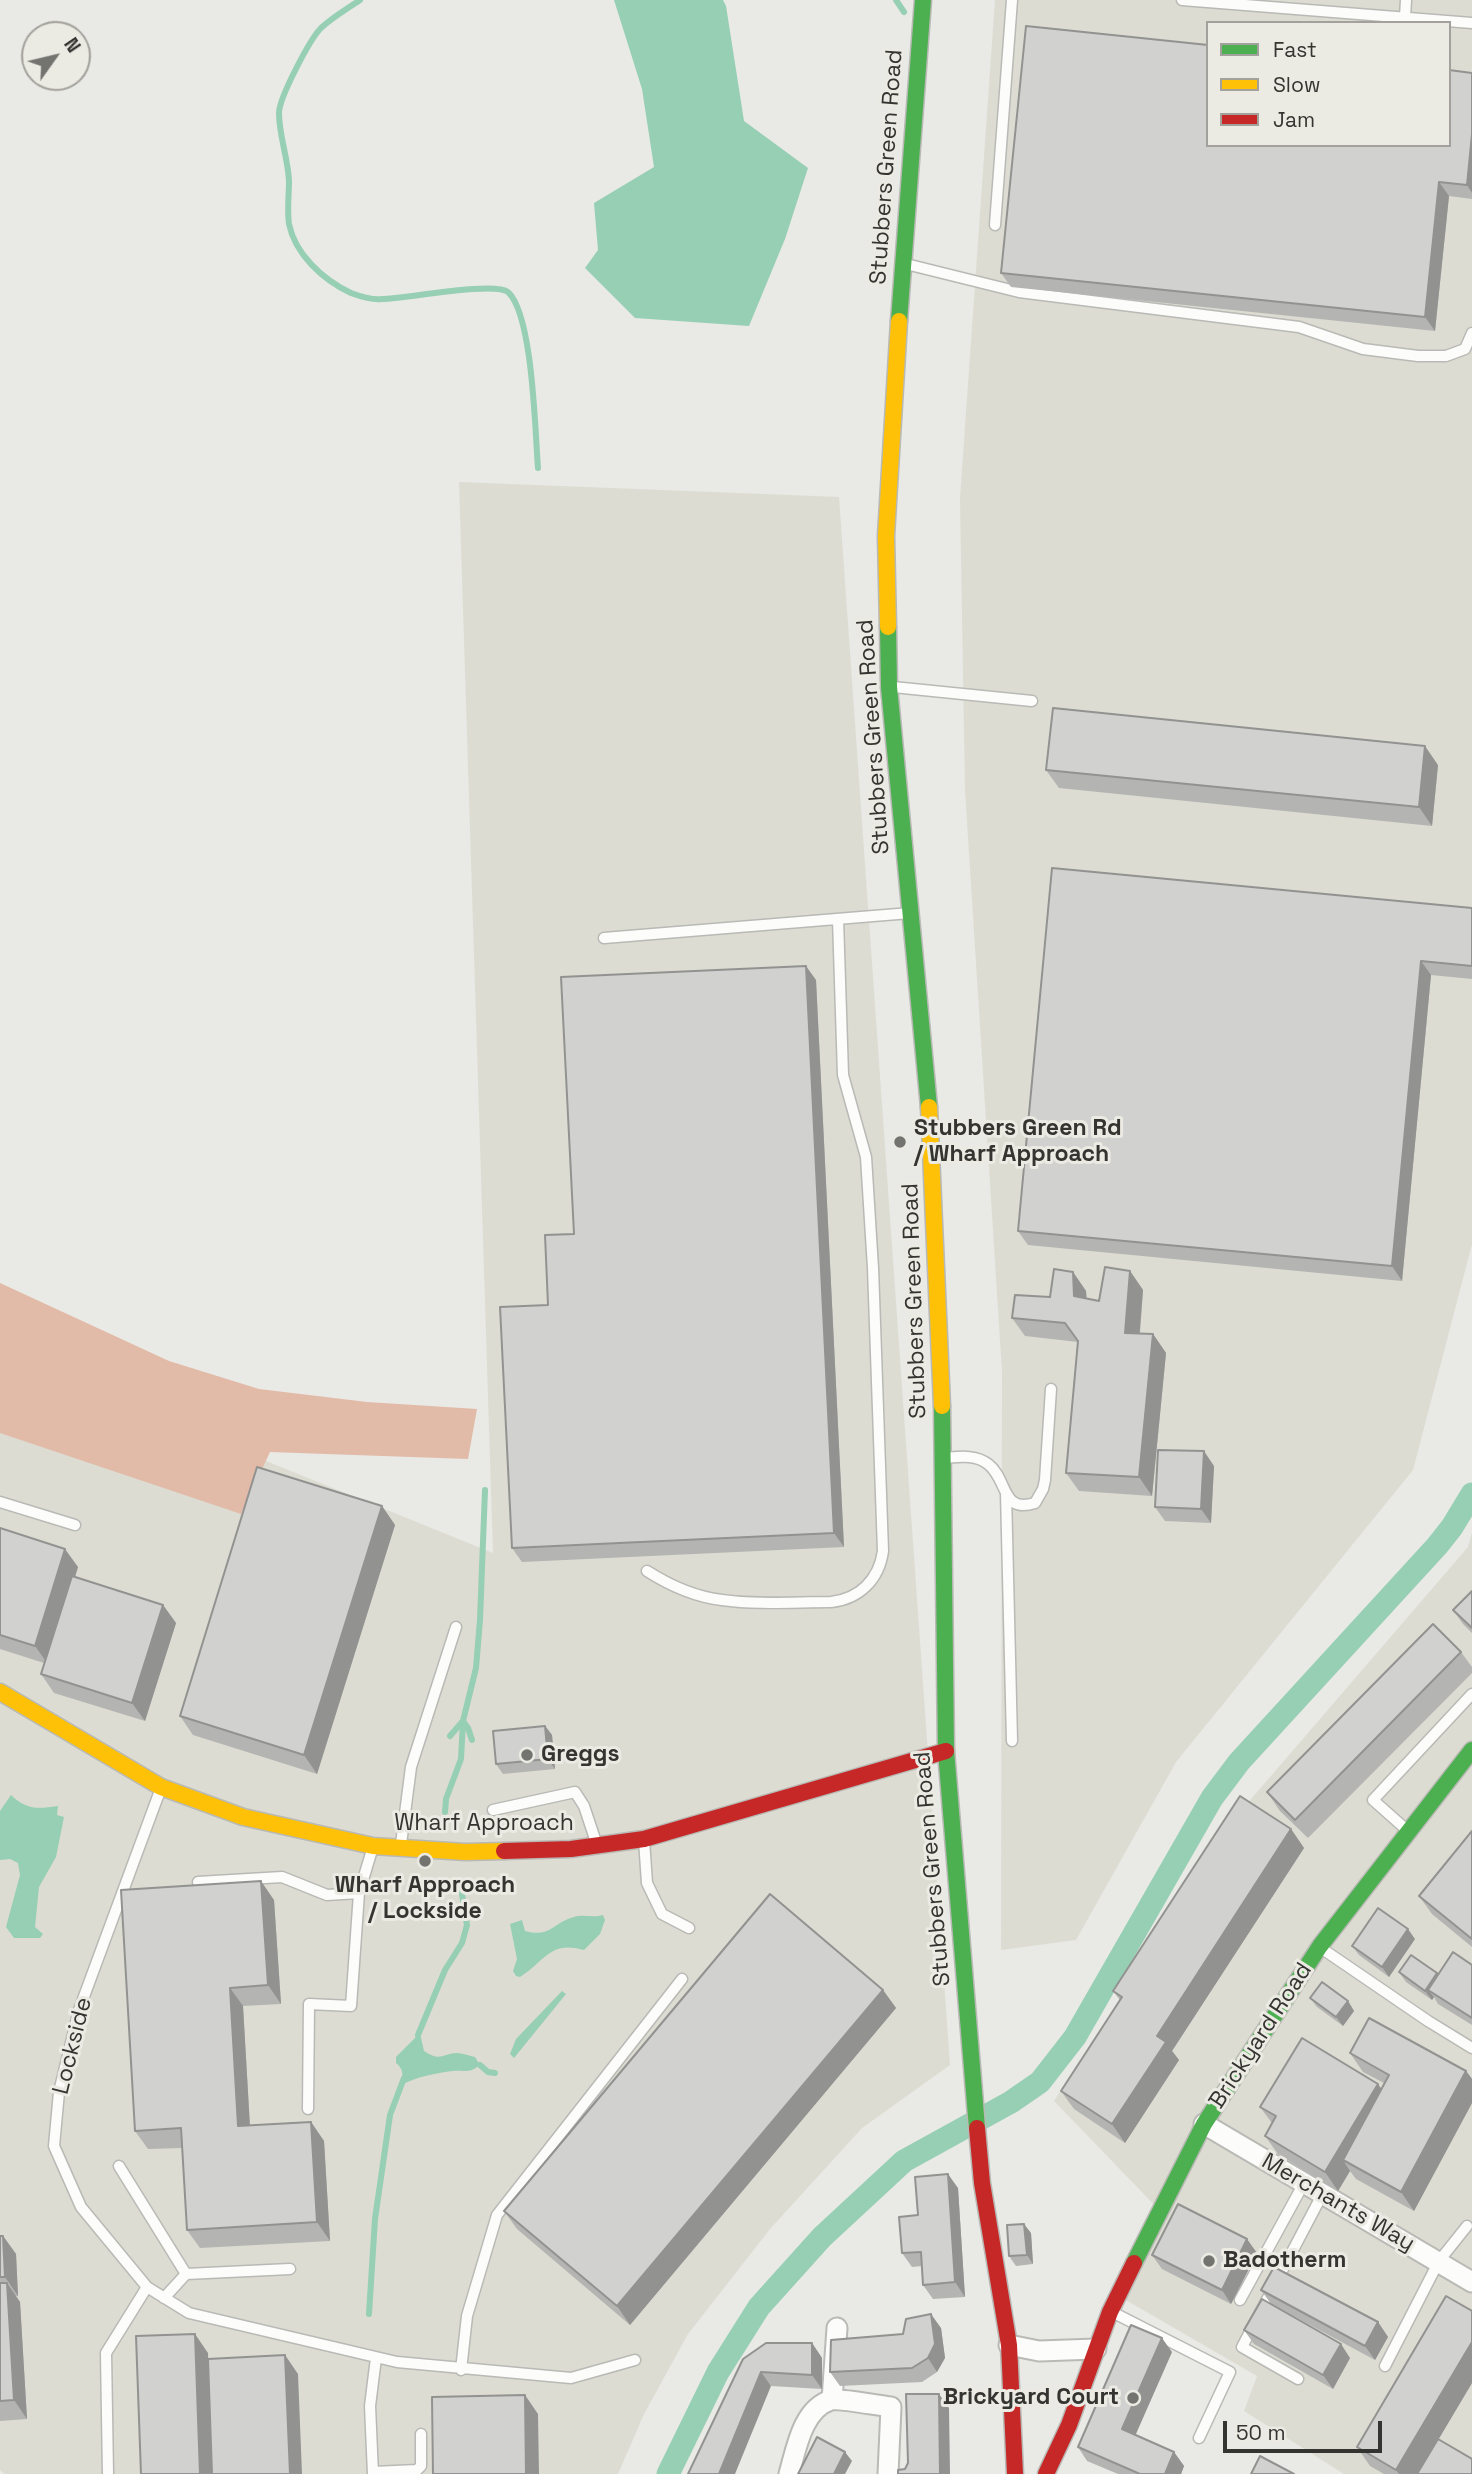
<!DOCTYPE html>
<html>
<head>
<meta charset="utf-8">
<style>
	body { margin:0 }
	#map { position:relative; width:1472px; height:2474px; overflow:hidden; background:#e9e9e5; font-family:"Space Grotesk",sans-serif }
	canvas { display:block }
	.legend { position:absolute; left:1206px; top:21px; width:245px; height:126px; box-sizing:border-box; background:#ebeae3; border:2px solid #a2a19c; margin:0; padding:9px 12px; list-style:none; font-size:21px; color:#343431 }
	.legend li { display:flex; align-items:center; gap:14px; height:35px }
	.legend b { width:35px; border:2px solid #a2a19c }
	.north { position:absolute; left:21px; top:21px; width:70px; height:70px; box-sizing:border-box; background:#ebeae3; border:2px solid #a2a19c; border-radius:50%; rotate:56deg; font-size:19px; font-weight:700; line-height:28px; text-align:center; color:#343431 }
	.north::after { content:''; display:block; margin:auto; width:24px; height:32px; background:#737370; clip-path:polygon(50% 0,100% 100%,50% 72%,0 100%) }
	.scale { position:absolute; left:1223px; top:2421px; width:159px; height:32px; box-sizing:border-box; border:4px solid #343431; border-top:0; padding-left:9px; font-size:21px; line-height:24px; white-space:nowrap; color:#343431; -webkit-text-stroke:5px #ebeae3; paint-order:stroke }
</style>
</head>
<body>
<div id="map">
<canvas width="1472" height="2474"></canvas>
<ul class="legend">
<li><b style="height:9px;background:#4caf50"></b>Fast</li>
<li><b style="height:9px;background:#ffc107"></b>Slow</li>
<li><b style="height:9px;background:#c62828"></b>Jam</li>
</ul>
<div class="north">N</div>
<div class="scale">50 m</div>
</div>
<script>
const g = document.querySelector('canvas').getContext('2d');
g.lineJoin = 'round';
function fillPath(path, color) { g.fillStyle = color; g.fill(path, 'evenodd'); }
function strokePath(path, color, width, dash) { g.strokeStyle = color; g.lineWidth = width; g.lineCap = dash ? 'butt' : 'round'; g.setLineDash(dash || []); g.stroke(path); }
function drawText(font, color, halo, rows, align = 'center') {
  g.font = font + ' "Space Grotesk",sans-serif'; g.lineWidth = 6; g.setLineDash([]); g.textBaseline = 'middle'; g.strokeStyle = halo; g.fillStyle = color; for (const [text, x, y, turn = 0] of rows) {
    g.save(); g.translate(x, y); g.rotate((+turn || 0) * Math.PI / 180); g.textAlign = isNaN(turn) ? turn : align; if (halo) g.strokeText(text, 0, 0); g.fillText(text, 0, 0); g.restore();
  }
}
fillPath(new Path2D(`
	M 995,0 L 1472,0 L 1472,1244 L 1413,1470 L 1176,1762 L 1076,1940 L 1001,1950 L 1002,1372 L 965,790 L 960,498 ZM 1208,23 L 1449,23 L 1449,145 L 1208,145 Z
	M 459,482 L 839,497 L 950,2065 L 862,2128 L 770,2229 L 688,2334 L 644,2414 L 618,2474 L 5,2474 L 0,2470 L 0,1353 L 493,1553 Z
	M 1472,1533 L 1472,2474 L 1344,2474 L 1244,2411 L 1257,2376 L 1119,2296 L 1166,2217 L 1054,2101 L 1246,1805 L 1468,1547 Z`), '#dddcd2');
fillPath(new Path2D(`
	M 0,1283 L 169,1361 L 259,1389 L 367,1402 L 477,1409 L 468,1459 L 270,1452 L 241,1514 L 0,1433 Z`), '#e2baa8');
fillPath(new Path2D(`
	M 614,0 L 723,0 L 726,6 L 744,121 L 808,168 L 785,239 L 749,326 L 635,318 L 585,268 L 598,250 L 594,203 L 654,167 L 642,89 Z
	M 11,1795 C 27,1810 37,1809 58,1806 L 57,1815 L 64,1817 L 56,1857 L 39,1887 L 35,1927 L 43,1934 L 40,1938 L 14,1938 L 6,1927 L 20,1875 L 18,1863 L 10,1859 L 0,1860 L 0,1811 Z
	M 603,1915 L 605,1920 L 600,1934 L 584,1950 C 550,1940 545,1961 520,1977 L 516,1976 L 513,1971 L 517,1959 L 510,1924 L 522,1920 L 525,1931 C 551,1938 552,1923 574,1917 C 584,1914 593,1918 603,1915 Z
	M 562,1991 L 566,1994 L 514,2058 L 510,2054 L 516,2039 Z
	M 419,2029 L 424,2051 C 441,2062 441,2054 457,2053 C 462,2053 470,2056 475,2057 L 480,2065 C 468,2074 466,2070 453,2071 C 436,2073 416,2077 401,2085 C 403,2076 404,2069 396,2063 L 396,2057 L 415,2038 Z`), '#96cfb3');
strokePath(new Path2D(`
	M 360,0 C 347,9 333,17 321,28 C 310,39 279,98 279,113 C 279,136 288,158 289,181 C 289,195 287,210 289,224 C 295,254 323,280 351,293 C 359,296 373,300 382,299 C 404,299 494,281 508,292 C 533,315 535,432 538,468
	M 896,0 L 904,12
	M 450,1736 L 463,1721 L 468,1728 L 472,1740
	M 445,1812 L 446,1799 L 461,1759 L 463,1721 L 476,1668 L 480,1620 L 485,1490
	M 418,2035 L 445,1970 L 462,1943 L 467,1925 L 461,1888
	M 480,2065 L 488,2072 L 495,2073
	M 369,2314 L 375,2219 L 390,2115 L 404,2078`), '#96cfb3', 6);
strokePath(new Path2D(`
	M 668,2474 L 718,2372 L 759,2307 L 822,2237 L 904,2161 L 1011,2102 L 1040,2082 L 1075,2037 L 1212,1798 L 1239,1762 L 1437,1546 L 1452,1527 L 1472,1494`), '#96cfb3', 23);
const lane = new Path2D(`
	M 1182,0 L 1472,23
	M 1405,17 L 1406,0
	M 995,225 L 1012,0
	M 906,264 L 1019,292 L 1299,327 L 1363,349 L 1418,356 L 1446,356 L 1465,349 L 1472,333
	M 893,687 L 1032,701
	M 604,938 L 910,913
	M 943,1458 C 959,1457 975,1454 988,1464 C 1008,1479 1001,1514 1035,1503 L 1043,1489 L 1045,1480 L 1051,1389
	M 1006,1493 L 1012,1741
	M 0,1502 L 75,1525
	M 647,1571 C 669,1585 696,1597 722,1600 C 757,1605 795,1602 831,1602 C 859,1599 879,1580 883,1551 L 873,1268 L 866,1157 L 843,1075 L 838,919
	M 161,1788 L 79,2010 L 59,2092 L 54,2146 L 81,2207 L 147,2287 L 189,2313 L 397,2362 L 571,2378 L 635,2360
	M 493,1810 L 575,1792 L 584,1806 L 596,1842
	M 1408,1831 L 1373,1800 L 1472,1694
	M 644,1840 L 647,1883 L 662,1914 L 689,1928
	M 401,1844 L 411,1767 L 456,1627
	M 198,1882 L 282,1877 L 327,1895 L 359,1893
	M 1321,1948 L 1428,2021 L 1472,2048
	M 308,2109 L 309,2004 L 351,2006 L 359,1893 L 372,1850
	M 119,2166 L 186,2274
	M 164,2298 L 186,2274 L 290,2269
	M 1240,2300 L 1304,2183
	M 1114,2313 L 1230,2372 L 1199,2438
	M 1385,2366 L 1439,2261 L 1467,2226
	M 461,2370 L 467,2316 L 497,2215 L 682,1979
	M 1298,2379 L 1242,2347 L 1323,2193
	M 373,2472 L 417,2470 L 421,2466 L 421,2434
	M 108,2474 L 106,2353 L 147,2287
	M 373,2474 L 370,2406 L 376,2358`);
const street = new Path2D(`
	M 1204,2124 L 1472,2282
	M 1009,2345 L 1039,2351 L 1096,2349
	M 832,2400 L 837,2328
	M 789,2474 C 796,2450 802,2409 831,2400 C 840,2398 879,2406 891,2407 L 888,2474`);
const fast = new Path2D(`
	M 899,321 L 923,0
	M 888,627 L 889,687 L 929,1107
	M 942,1406 L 946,1751 L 977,2128
	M 1134,2263 L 1204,2124 L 1320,1946 L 1472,1750`);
const slow = new Path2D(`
	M 888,627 L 886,536 L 899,321
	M 929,1107 L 942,1406
	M 0,1692 L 161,1787 L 243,1817 L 373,1846 L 465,1852 L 504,1851`);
const jam = new Path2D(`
	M 504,1851 L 571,1849 L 644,1839 L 946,1751
	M 977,2128 L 982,2183 L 1009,2345 L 1015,2474
	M 1046,2474 L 1069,2425 L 1110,2312 L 1134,2263`);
strokePath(lane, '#b9b9b5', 13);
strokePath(street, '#b9b9b5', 23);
strokePath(fast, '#b9b9b5', 19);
strokePath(slow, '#b9b9b5', 19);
strokePath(jam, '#b9b9b5', 19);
strokePath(lane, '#fcfcfb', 10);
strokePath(street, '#fcfcfb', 19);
strokePath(fast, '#4caf50', 16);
strokePath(slow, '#ffc107', 16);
strokePath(jam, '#c62828', 16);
fillPath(new Path2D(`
	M 1472,73 L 1472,199 L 1449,196 L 1435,331 L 1011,287 L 1001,273 Z
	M 1438,765 L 1432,826 L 1059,788 L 1046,770 Z
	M 1472,908 L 1472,979 L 1431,975 L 1402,1281 L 1028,1245 L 1018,1231 Z
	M 816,980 L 844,1547 L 522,1562 L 512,1548 L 548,1305 L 574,1234 Z
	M 1130,1271 L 1143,1290 L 1140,1334 L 1153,1334 L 1166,1353 L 1152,1496 L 1079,1491 L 1066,1473 L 1078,1342 L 1025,1336 L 1012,1318 L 1050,1297 L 1073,1272 L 1086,1291 L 1087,1299 L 1099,1301 Z
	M 1214,1466 L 1211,1523 L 1165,1521 L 1155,1507 Z
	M 382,1506 L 395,1525 L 317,1774 L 193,1735 L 180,1716 Z
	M 0,1528 L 78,1567 L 75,1577 L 163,1605 L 176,1623 L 145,1721 L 54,1693 L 41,1674 L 44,1663 L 0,1649 Z
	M 1472,1591 L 1472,1633 L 1463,1624 L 1453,1610 Z
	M 1461,1652 L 1472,1667 L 1472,1673 L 1308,1838 L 1280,1811 L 1267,1792 Z
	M 545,1726 L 552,1735 L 555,1769 L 503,1774 L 496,1764 Z
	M 1291,1829 L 1304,1848 L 1172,2051 L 1179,2060 L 1125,2143 L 1074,2109 L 1061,2091 L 1120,2000 L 1113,1991 Z
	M 1472,1831 L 1472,1947 L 1432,1914 L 1419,1896 Z
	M 274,1900 L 281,2004 L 243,2006 L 250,2126 L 311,2122 L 324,2141 L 330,2241 L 200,2248 L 187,2230 L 182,2148 L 148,2149 L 135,2131 Z
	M 1415,1939 L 1389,1977 L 1359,1955 L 1352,1946 Z
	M 1472,1965 L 1472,2025 L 1438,2004 L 1434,1997 L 1432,2000 L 1406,1982 L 1399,1972 L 1437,1973 L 1438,1975 Z
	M 883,1990 L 896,2008 L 630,2325 L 517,2229 L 504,2211 Z
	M 1310,1998 L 1348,2001 L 1354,2011 L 1343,2026 L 1317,2007 Z
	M 1350,2053 L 1466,2071 L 1472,2079 L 1472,2103 L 1414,2211 L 1356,2179 L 1350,2171 L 1338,2191 L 1278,2154 L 1265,2136 L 1272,2123 L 1260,2107 L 1378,2084 L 1381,2089 L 1384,2083 L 1363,2072 Z
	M 958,2188 L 965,2297 L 933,2299 L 923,2285 L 922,2266 L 912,2267 L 902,2253 L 918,2215 Z
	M 1031,2233 L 1033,2264 L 1016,2266 L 1009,2256 Z
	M 0,2236 L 3,2236 L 16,2254 L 18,2296 L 16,2296 L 20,2302 L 27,2419 L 0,2421 Z
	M 1257,2253 L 1231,2304 L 1162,2269 L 1152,2255 Z
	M 1261,2290 L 1378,2322 L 1388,2337 L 1375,2360 L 1271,2304 Z
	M 941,2328 L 945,2358 L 937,2372 L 922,2382 L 840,2386 L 830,2372 L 903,2334 Z
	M 1244,2330 L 1350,2358 L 1333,2389 L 1254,2344 Z
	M 812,2343 L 822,2358 L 822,2389 L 771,2386 L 743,2359 Z
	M 1172,2352 L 1135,2435 L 1174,2452 L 1184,2466 L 1181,2474 L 1118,2474 L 1087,2461 L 1078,2447 Z
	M 1472,2383 L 1438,2439 L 1472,2474 L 1384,2474 L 1370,2466 L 1357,2447 Z`), '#b4b5b2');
fillPath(new Path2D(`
	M 1472,134 L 1472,193 L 1467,185 Z
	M 1439,182 L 1449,196 L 1435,331 L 1425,317 Z
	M 1425,746 L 1438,765 L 1432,826 L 1419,807 Z
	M 1421,961 L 1431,975 L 1402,1281 L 1392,1266 Z
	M 806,966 L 816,980 L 844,1547 L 834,1533 Z
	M 1130,1271 L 1143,1290 L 1138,1352 L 1125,1333 Z
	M 1073,1272 L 1086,1291 L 1087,1315 L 1074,1296 Z
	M 1153,1334 L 1166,1353 L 1152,1496 L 1139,1477 Z
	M 1204,1451 L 1214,1466 L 1211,1523 L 1201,1509 Z
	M 382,1506 L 395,1525 L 317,1774 L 304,1755 Z
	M 65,1549 L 78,1567 L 48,1664 L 35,1646 Z
	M 163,1605 L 176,1623 L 145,1721 L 132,1703 Z
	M 545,1726 L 552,1735 L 555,1769 L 548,1759 Z
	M 1291,1829 L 1304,1848 L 1172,2051 L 1179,2060 L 1125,2143 L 1112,2124 L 1157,2036 Z
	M 261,1881 L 274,1900 L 281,2004 L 268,1985 Z
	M 1408,1929 L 1415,1939 L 1389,1977 L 1382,1967 Z
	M 1437,1973 L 1444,1983 L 1428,1990 L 1434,1997 L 1432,2000 L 1425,1991 Z
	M 230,1988 L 243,2006 L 251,2145 L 238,2126 Z
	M 883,1990 L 896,2008 L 630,2325 L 617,2306 Z
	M 1348,2001 L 1354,2011 L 1343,2026 L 1336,2017 Z
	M 1466,2071 L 1472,2079 L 1472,2103 L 1414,2211 L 1401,2192 Z
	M 1378,2084 L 1391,2103 L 1343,2160 L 1350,2171 L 1338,2191 L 1325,2172 Z
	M 311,2122 L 324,2141 L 330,2241 L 317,2222 Z
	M 948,2174 L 958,2188 L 965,2297 L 955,2282 Z
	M 1024,2224 L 1031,2233 L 1033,2264 L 1027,2255 Z
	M 3,2236 L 16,2254 L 18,2296 L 5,2277 Z
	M 1247,2239 L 1257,2253 L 1231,2304 L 1222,2290 Z
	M 7,2283 L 20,2302 L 27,2419 L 14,2400 Z
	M 931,2314 L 941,2328 L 945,2358 L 937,2372 L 928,2358 Z
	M 1378,2322 L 1388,2337 L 1375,2360 L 1365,2346 Z
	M 195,2334 L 208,2353 L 212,2474 L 200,2474 Z
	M 1162,2338 L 1172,2352 L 1132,2443 L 1122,2429 Z
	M 1472,2342 L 1472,2383 L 1418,2474 L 1399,2474 L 1396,2470 Z
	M 812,2343 L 822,2358 L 822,2389 L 812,2375 Z
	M 1341,2344 L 1350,2358 L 1333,2389 L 1323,2375 Z
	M 285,2355 L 298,2374 L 302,2474 L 290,2474 Z
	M 761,2372 L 771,2386 L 735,2474 L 719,2474 Z
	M 939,2394 L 949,2408 L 950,2474 L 940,2474 Z
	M 525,2395 L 538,2414 L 539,2474 L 526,2474 Z
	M 845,2452 L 852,2461 L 845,2474 L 834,2474 Z
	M 1174,2452 L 1184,2466 L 1181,2474 L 1165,2474 Z`), '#929391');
const building = new Path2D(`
	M 1026,26 L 1208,45 L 1208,145 L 1449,145 L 1449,70 L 1472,73 L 1472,134 L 1467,185 L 1439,182 L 1425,317 L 1001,273 Z
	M 1053,708 L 1425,746 L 1419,807 L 1046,770 Z
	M 1052,868 L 1472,908 L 1472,966 L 1421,961 L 1392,1266 L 1018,1231 Z
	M 806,966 L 834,1533 L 512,1548 L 500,1307 L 548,1305 L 545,1235 L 574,1234 L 561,977 Z
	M 1105,1267 L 1130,1271 L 1125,1333 L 1153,1334 L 1139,1477 L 1066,1473 L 1078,1341 L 1065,1323 L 1012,1318 L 1015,1295 L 1050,1297 L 1054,1269 L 1073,1272 L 1074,1296 L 1099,1301 Z
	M 1158,1450 L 1204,1451 L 1201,1509 L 1155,1507 Z
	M 257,1467 L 382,1506 L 304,1755 L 180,1716 Z
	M 0,1528 L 65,1549 L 35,1646 L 0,1635 Z
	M 72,1576 L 163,1605 L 132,1703 L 41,1674 Z
	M 1472,1591 L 1472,1628 L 1453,1610 Z
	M 1433,1624 L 1461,1652 L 1295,1820 L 1267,1792 Z
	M 545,1726 L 548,1759 L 496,1764 L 493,1731 Z
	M 1240,1796 L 1291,1829 L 1157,2036 L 1166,2042 L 1112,2124 L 1061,2091 L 1122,1997 L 1113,1991 Z
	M 1472,1831 L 1472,1939 L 1419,1896 Z
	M 261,1881 L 268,1985 L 230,1988 L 238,2126 L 311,2122 L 317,2222 L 187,2230 L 181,2128 L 135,2131 L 121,1890 Z
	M 770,1894 L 883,1990 L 617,2306 L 504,2211 Z
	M 1378,1908 L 1408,1929 L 1382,1967 L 1352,1946 Z
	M 1453,1952 L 1472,1965 L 1472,2018 L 1428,1990 Z
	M 1411,1955 L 1437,1973 L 1425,1991 L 1399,1972 Z
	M 1322,1982 L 1348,2001 L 1336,2017 L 1310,1998 Z
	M 1369,2018 L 1466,2071 L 1401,2192 L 1343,2160 L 1389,2075 L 1350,2053 Z
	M 1302,2038 L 1378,2084 L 1325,2172 L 1265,2136 L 1276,2116 L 1260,2107 Z
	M 948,2174 L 955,2282 L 923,2285 L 921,2252 L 902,2253 L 899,2217 L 918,2215 L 915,2177 Z
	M 1178,2204 L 1247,2239 L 1222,2290 L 1152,2255 Z
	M 1024,2224 L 1027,2255 L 1009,2256 L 1007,2225 Z
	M 0,2236 L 3,2236 L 5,2277 L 0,2277 Z
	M 1274,2267 L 1378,2322 L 1365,2346 L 1261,2290 Z
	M 0,2283 L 7,2283 L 14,2400 L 0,2401 Z
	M 1446,2296 L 1472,2311 L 1472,2342 L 1396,2470 L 1357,2447 Z
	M 1262,2299 L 1341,2344 L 1323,2375 L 1244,2330 Z
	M 931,2314 L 935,2344 L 928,2358 L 912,2368 L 830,2372 L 831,2340 L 903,2334 L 906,2319 Z
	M 1131,2325 L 1162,2338 L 1122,2429 L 1174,2452 L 1165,2474 L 1140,2474 L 1078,2447 Z
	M 195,2334 L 200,2474 L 141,2474 L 136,2336 Z
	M 766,2343 L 812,2343 L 812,2375 L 761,2372 L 719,2474 L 688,2474 L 743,2359 Z
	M 285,2355 L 290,2474 L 212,2474 L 208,2359 Z
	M 906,2394 L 939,2394 L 940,2474 L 898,2474 L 898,2470 L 905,2469 L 908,2463 Z
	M 525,2395 L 526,2474 L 433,2474 L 432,2397 Z
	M 817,2437 L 845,2452 L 834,2474 L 798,2474 Z
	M 1438,2439 L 1472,2459 L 1472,2474 L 1417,2474 Z
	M 1260,2456 L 1294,2474 L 1251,2474 Z`);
fillPath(building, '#d1d2cf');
strokePath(building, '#929391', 2);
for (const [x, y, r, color] of [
	[900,1142,7,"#737370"],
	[527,1755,7,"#737370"],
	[425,1861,7,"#737370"],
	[1209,2261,7,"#737370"],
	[1133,2398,7,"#737370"]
]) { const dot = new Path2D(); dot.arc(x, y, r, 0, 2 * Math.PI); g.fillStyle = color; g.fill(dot); strokePath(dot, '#ebeae3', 2.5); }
drawText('23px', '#343431', '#ebeae3', [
	["Stubbers Green Road",887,167,-86],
	["Stubbers Green Road",874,737,-94],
	["Stubbers Green Road",915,1301,-92],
	["Wharf Approach",484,1824],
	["Stubbers Green Road",933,1869,-95],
	["Brickyard Road",1261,2036,-57],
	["Lockside",73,2046,-76],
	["Merchants Way",1338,2203,30]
]);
drawText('bold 23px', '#343431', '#ebeae3', [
	["Stubbers Green Rd",914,1129],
	["/ Wharf Approach",914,1155],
	["Greggs",541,1755],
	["Wharf Approach",425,1886,"center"],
	["/ Lockside",425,1912,"center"],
	["Badotherm",1223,2261],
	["Brickyard Court",1119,2398,"right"]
], 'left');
</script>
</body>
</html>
